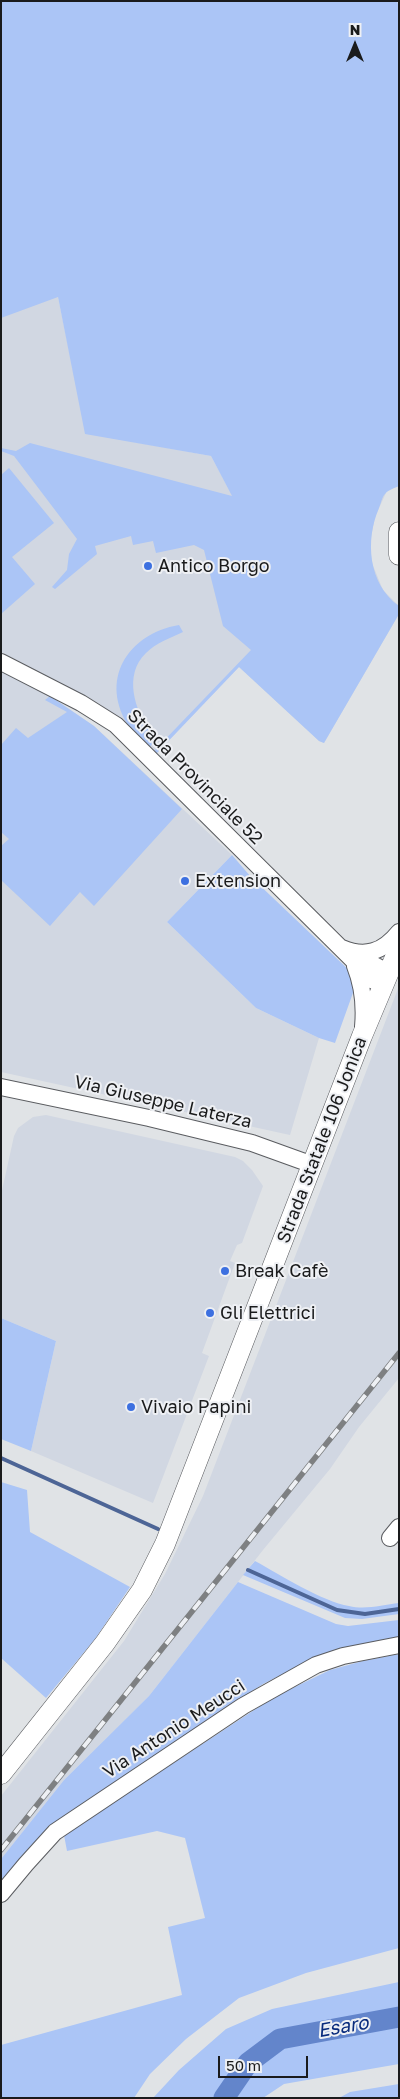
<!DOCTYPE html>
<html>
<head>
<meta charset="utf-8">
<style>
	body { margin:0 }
	#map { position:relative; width:400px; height:2099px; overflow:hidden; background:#e0e3e6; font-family:"Golos Text",sans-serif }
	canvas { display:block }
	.frame { position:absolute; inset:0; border:2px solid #1a1b1c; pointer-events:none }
	.north { position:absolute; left:330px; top:20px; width:50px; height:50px; -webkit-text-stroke:4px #eef0f4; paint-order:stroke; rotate:0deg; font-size:14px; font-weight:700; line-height:20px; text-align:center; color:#1a1b1c }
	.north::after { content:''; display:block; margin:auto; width:18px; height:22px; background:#1a1b1c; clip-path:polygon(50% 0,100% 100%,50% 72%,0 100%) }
	.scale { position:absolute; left:218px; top:2056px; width:90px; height:22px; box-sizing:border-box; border:2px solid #1a1b1c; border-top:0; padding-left:6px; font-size:15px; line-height:18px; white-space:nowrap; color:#1a1b1c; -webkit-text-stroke:4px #eef0f4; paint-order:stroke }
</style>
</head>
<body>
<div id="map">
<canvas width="400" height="2099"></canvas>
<div class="frame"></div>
<div class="north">N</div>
<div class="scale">50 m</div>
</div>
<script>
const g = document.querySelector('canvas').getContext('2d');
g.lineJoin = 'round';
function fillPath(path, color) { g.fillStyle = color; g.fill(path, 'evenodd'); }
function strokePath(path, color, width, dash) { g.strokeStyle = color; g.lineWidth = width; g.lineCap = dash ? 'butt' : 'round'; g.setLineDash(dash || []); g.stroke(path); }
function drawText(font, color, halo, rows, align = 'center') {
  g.font = font + ' "Golos Text",sans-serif'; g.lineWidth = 4; g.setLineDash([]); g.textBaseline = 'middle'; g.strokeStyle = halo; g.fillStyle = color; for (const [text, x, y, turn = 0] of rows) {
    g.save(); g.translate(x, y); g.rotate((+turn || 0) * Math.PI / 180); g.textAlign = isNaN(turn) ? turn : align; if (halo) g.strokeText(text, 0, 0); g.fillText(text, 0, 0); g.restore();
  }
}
fillPath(new Path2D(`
	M 1,144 L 58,297 L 86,433 L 211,456 L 233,497 L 386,493 L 375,517 L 369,547 L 372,563 L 383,590 L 399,606 L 399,614 L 324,743 L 319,741 L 239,667 L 156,754 L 101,705 L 1,652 Z
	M 1,671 L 50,696 L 94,726 L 232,855 L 167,922 L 256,1008 L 319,1038 L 290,1135 L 1,1072 Z
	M 399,986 L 399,1378 L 359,1427 L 330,1469 L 263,1550 L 149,1696 L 64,1780 L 1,1859 L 1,1796 L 124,1641 L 165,1574 L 203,1496 Z
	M 46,1115 L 235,1157 L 243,1161 L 252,1170 L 263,1186 L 242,1243 L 237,1245 L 230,1261 L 235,1263 L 202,1353 L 209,1356 L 153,1503 L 31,1451 L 56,1341 L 1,1318 L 1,1195 L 14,1136 L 18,1128 L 33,1117 Z`), '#d1d7e2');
fillPath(new Path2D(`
	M 1,1 L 397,1 L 399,7 L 399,486 C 395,488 388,490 385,494 C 382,497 381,503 379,508 C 365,540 368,584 399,606 L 399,614 L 324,743 L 319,741 L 239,667 L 156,754 L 154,751 L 251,650 L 223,626 L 204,550 L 194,545 L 156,553 L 153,541 L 133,545 L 131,536 L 95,546 L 97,554 L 55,589 L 52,587 L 67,570 L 69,554 L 77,539 L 14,456 L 1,451 L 1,448 L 16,451 L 30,443 L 232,496 L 211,456 L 85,434 L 58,297 L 1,318 Z
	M 9,468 L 54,523 L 12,557 L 35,584 L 1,614 L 1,475 Z
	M 179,625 L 183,632 C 170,638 156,643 146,653 C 123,675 135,710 150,732 L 148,739 L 154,741 L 150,747 C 143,741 135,735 130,728 C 98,681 127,634 179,625 Z
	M 50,696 L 94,726 L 182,809 L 94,906 L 80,892 L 50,926 L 1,880 L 1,846 L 9,839 L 1,832 L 1,745 L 16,728 L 28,738 L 67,712 L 45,700 Z
	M 232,855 L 251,877 L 351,972 L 354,990 L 335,1043 L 319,1038 L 256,1008 L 167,922 Z
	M 1,1318 L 56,1341 L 31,1451 L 1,1439 Z
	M 1,1482 L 27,1490 L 30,1532 L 130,1587 L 95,1639 L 46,1698 L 1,1658 Z
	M 255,1561 C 279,1574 323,1602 349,1606 C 365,1610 383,1605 399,1603 L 399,1614 L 362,1619 L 345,1618 L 243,1575 Z
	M 238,1582 L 336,1624 L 348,1626 L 399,1620 L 399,1638 L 304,1663 L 263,1684 L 65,1815 L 48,1830 L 1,1884 L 1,1859 L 64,1780 L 149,1696 Z
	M 399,1654 L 399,1948 L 306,1973 L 239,1998 L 186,2039 L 150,2074 L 134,2098 L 1,2098 L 1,2045 L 182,1995 L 168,1927 L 205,1918 L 185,1838 L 157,1831 L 67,1851 L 64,1835 L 274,1697 L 330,1670 L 363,1661 Z
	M 399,1982 L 399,2064 L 284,2084 L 263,2098 L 153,2098 L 179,2070 L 226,2029 L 272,2009 Z
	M 399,2084 L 399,2098 L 339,2098 L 350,2092 Z`), '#abc5f6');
strokePath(new Path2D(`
	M 1,1458 L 158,1529
	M 248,1570 L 337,1610 L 365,1614 L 399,1609`), '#4d6596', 4);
strokePath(new Path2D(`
	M 224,2098 L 248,2063 L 280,2039 L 399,2017`), '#6385cb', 21);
const minor = new Path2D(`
	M 1,662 L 81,703 L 116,725 L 374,981 L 383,985
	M 342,948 C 365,958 383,952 399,932
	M 352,953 L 380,968 L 386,978
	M 355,966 C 363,986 365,1005 363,1027
	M 1,1087 L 149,1118 L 252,1143 L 313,1165
	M 390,1538 L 399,1527
	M 1,1894 L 26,1864 L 55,1832 L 243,1706 L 316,1665 L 343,1656 L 399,1645`);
const major = new Path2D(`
	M 399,532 L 399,555
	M 1,1774 L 105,1643 L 142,1590 L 165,1544 L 362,1036 L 399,948`);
strokePath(minor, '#5a5c60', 18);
strokePath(major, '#5a5c60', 21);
strokePath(minor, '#fff', 16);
strokePath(major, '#fff', 20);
const rail = new Path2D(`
	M 1,1850 L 399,1353`);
strokePath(rail, '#7e8082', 5.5);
strokePath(rail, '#eef0f4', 4, [11]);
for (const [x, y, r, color] of [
	[148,566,5,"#3d70e0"],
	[185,881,5,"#3d70e0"],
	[225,1271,5,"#3d70e0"],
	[210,1313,5,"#3d70e0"],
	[131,1407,5,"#3d70e0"]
]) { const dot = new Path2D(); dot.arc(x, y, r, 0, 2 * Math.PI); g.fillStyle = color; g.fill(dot); strokePath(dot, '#eef0f4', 2); }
drawText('18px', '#1a1b1c', '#eef0f4', [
	["Antico Borgo",158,566],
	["Extension",195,881],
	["Break Cafè",235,1271],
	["Gli Elettrici",220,1313],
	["Vivaio Papini",141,1407]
], 'left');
drawText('18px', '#1a1b1c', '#eef0f4', [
	["Strada Provinciale 52",195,777,45],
	["Via Giuseppe Laterza",163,1102,13],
	["Strada Statale 106 Jonica",322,1140,-69],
	["Via Antonio Meucci",174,1729,-33]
]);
drawText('italic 19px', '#092b7c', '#eef0f4', [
	["Esaro",343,2027,-10]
]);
</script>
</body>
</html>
